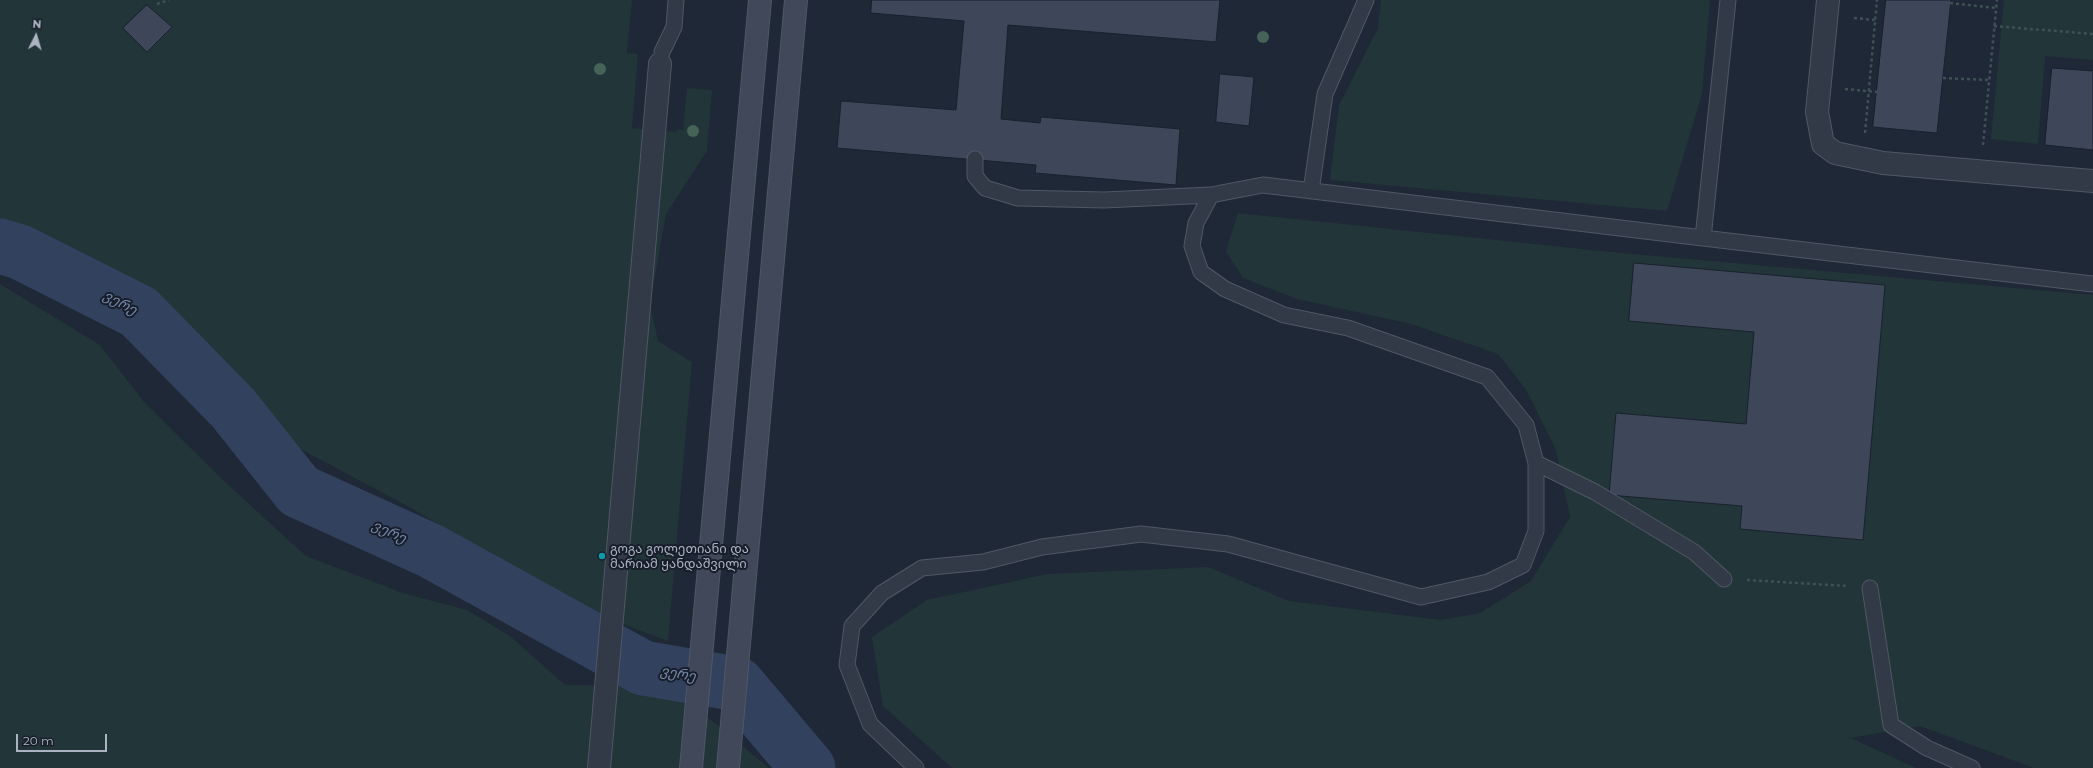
<!DOCTYPE html>
<html>
<head>
<meta charset="utf-8">
<style>
	body { margin:0 }
	#map { position:relative; width:2093px; height:768px; overflow:hidden; background:#1f2836; font-family:Montserrat,sans-serif }
	canvas { display:block }
	.north { position:absolute; left:16px; top:16px; width:40px; height:40px; -webkit-text-stroke:3px #181f2b; paint-order:stroke; rotate:5deg; font-size:11px; font-weight:700; line-height:16px; text-align:center; color:#acb4c4 }
	.north::after { content:''; display:block; margin:auto; width:14px; height:18px; background:#acb4c4; clip-path:polygon(50% 0,100% 100%,50% 72%,0 100%) }
	.scale { position:absolute; left:16px; top:734px; width:91px; height:18px; box-sizing:border-box; border:2px solid #acb4c4; border-top:0; padding-left:5px; font-size:12px; line-height:14px; white-space:nowrap; color:#acb4c4; -webkit-text-stroke:3px #181f2b; paint-order:stroke }
</style>
</head>
<body>
<div id="map">
<canvas width="2093" height="768"></canvas>
<div class="north">N</div>
<div class="scale">20 m</div>
</div>
<script>
const g = document.querySelector('canvas').getContext('2d');
g.lineJoin = 'round';
function fillPath(path, color) { g.fillStyle = color; g.fill(path, 'evenodd'); }
function strokePath(path, color, width, dash) { g.strokeStyle = color; g.lineWidth = width; g.lineCap = dash ? 'butt' : 'round'; g.setLineDash(dash || []); g.stroke(path); }
function drawText(font, color, halo, rows, align = 'center') {
  g.font = font + ' Montserrat,"Noto Sans Georgian",sans-serif'; g.lineWidth = 4; g.setLineDash([]); g.textBaseline = 'middle'; g.strokeStyle = halo; g.fillStyle = color; for (const [text, x, y, turn = 0] of rows) {
    g.save(); g.translate(x, y); g.rotate((+turn || 0) * Math.PI / 180); g.textAlign = isNaN(turn) ? turn : align; if (halo) g.strokeText(text, 0, 0); g.fillText(text, 0, 0); g.restore();
  }
}
fillPath(new Path2D(`
	M 0,0 L 632,0 L 627,53 L 638,54 L 632,128 L 676,132 L 677,129 L 683,130 L 687,88 L 712,90 L 707,151 L 666,214 L 650,304 L 658,341 L 692,362 L 668,641 L 572,605 L 413,509 L 278,437 L 160,312 L 36,244 L 0,234 ZM 147,5 L 172,27 L 147,52 L 123,28 Z
	M 1381,0 L 1710,0 L 1702,94 L 1667,211 L 1330,180 L 1339,105 L 1378,28 Z
	M 2004,0 L 2093,0 L 2093,60 L 2045,56 L 2038,144 L 1991,139 Z
	M 1238,213 L 1611,252 L 2093,295 L 2093,768 L 2034,768 L 1920,726 L 1851,738 L 1916,768 L 952,768 L 883,706 L 872,637 L 927,600 L 1047,574 L 1208,567 L 1289,601 L 1441,620 L 1480,613 L 1531,581 L 1570,517 L 1556,450 L 1527,391 L 1498,354 L 1411,324 L 1297,299 L 1243,278 L 1226,251 Z
	M 0,284 L 100,345 L 144,402 L 225,482 L 306,556 L 403,593 L 467,610 L 510,636 L 565,685 L 650,686 L 689,702 L 769,768 L 0,768 Z`), '#223538');
strokePath(new Path2D(`
	M 0,246 L 20,252 L 139,312 L 233,408 L 299,491 L 431,551 L 643,668 L 737,684 L 808,768`), '#32425e', 55);
const building = new Path2D(`
	M 872,0 L 1220,0 L 1216,42 L 1008,25 L 1001,119 L 1040,123 L 1041,117 L 1180,129 L 1176,185 L 1035,173 L 1036,165 L 837,148 L 841,101 L 956,110 L 964,21 L 871,13 Z
	M 1886,0 L 1951,0 L 1937,133 L 1873,127 Z
	M 147,5 L 172,27 L 147,52 L 123,28 Z
	M 2052,68 L 2093,71 L 2093,150 L 2045,145 Z
	M 1220,74 L 1254,77 L 1249,126 L 1216,122 Z
	M 1634,263 L 1885,285 L 1863,540 L 1740,529 L 1742,506 L 1609,495 L 1616,413 L 1746,424 L 1754,332 L 1629,321 Z`);
fillPath(building, '#3d4759');
strokePath(building, '#1a212d', 1);
const service = new Path2D(`
	M 1728,0 L 1703,238 L 2093,284
	M 662,52 L 674,27 L 676,0
	M 975,159 L 975,176 L 985,188 L 1018,198 L 1104,200 L 1211,195
	M 1311,191 L 1325,94 L 1366,0
	M 1703,238 L 1263,185 L 1211,195 L 1196,223 L 1192,246 L 1201,272 L 1225,289 L 1284,315 L 1348,328 L 1487,377 L 1526,425 L 1536,463 L 1595,492 L 1694,552 L 1724,579
	M 1870,588 L 1891,725 L 1927,748 L 1972,768
	M 916,768 L 870,724 L 847,665 L 852,626 L 882,593 L 922,568 L 983,562 L 1042,547 L 1141,534 L 1228,544 L 1421,597 L 1488,582 L 1523,565 L 1536,531 L 1536,463`);
const pedestrian = new Path2D(`
	M 599,768 L 660,64`);
const minor = new Path2D(`
	M 1828,0 L 1817,112 L 1823,144 L 1835,153 L 1883,163 L 2093,181`);
const secondary = new Path2D(`
	M 691,768 L 760,0
	M 728,768 L 796,0`);
strokePath(service, '#505765', 17);
strokePath(pedestrian, '#505765', 24);
strokePath(minor, '#505765', 24);
strokePath(secondary, '#505765', 24);
strokePath(new Path2D(`
	M 1950,3 L 1996,8
	M 157,4 L 169,0
	M 1854,18 L 1875,20
	M 1994,26 L 2093,34
	M 1943,78 L 1989,80
	M 1845,89 L 1877,92
	M 1865,133 L 1877,0
	M 1983,145 L 1997,0
	M 1747,580 L 1848,586`), '#3e5155', 2.5, [3, 3]);
strokePath(service, '#323a47', 15);
strokePath(pedestrian, '#323a47', 22);
strokePath(minor, '#323a47', 22);
strokePath(secondary, '#40485a', 22);
g.fillStyle = '#456357';
for (const [x, y] of [
	[1263,37],
	[600,69],
	[693,131]
]) { g.beginPath(); g.arc(x, y, 6, 0, 2 * Math.PI); g.fill(); }
for (const [x, y, r, color] of [
	[602,556,4,"#0f9aa8"]
]) { const dot = new Path2D(); dot.arc(x, y, r, 0, 2 * Math.PI); g.fillStyle = color; g.fill(dot); strokePath(dot, '#181f2b', 1.5); }
drawText('13px', '#acb4c4', '#181f2b', [
	["გოგა გოლეთიანი და",610,549],
	["მარიამ ყანდაშვილი",610,564]
], 'left');
drawText('italic 14px', '#7489ac', '#181f2b', [
	["ვერე",120,303,28],
	["ვერე",389,532,25],
	["ვერე",678,674,10]
]);
</script>
</body>
</html>
